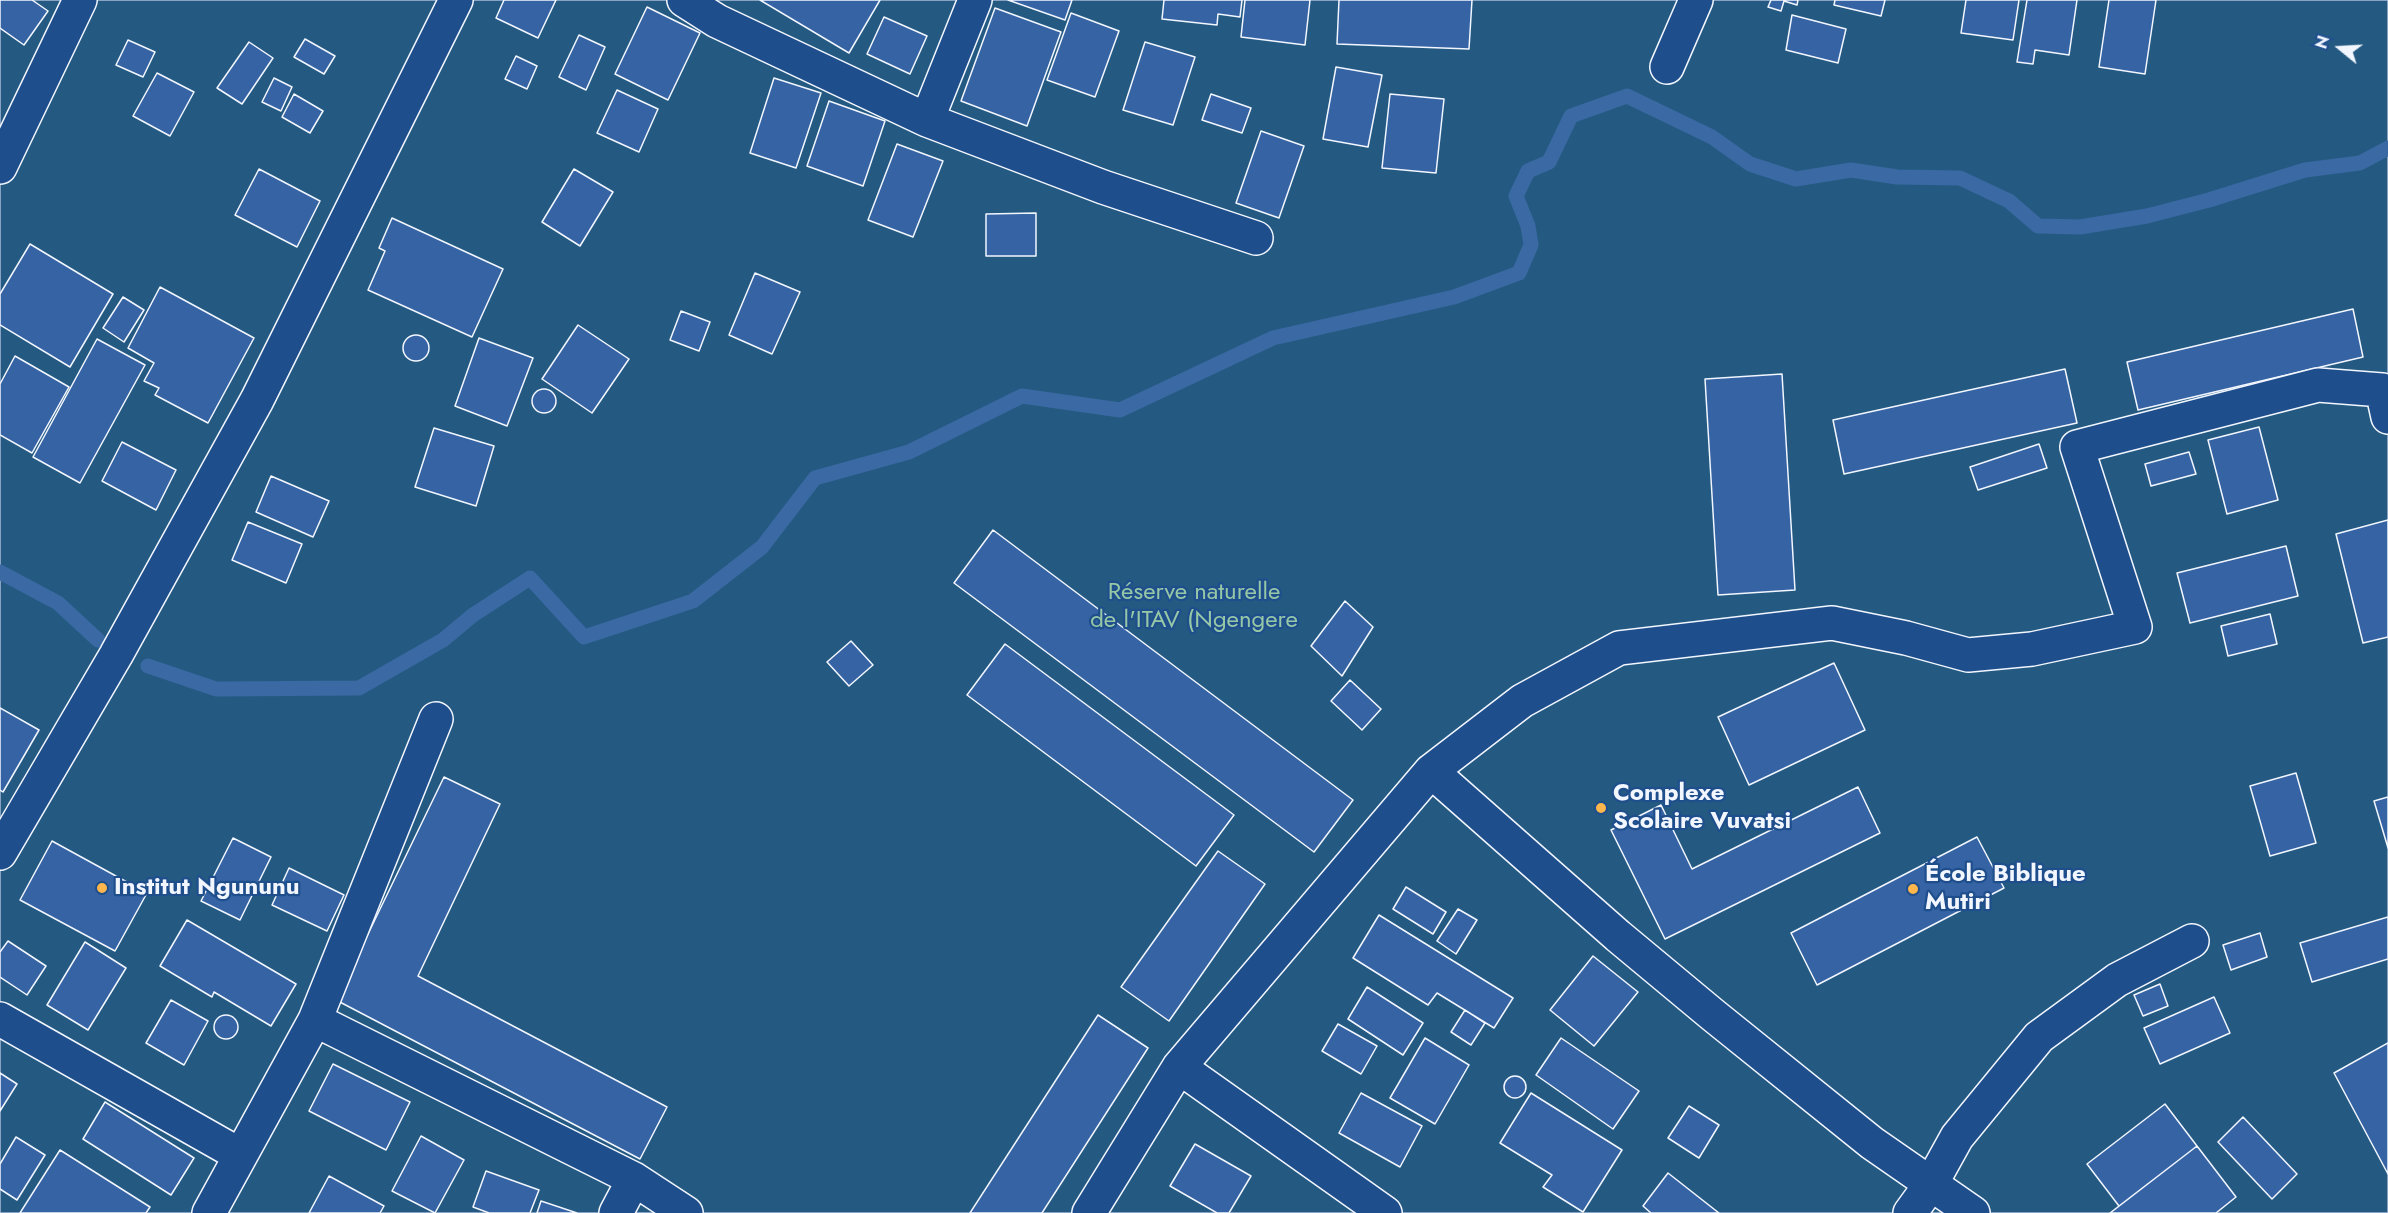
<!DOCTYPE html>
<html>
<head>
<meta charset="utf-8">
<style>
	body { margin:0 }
	#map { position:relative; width:2388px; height:1213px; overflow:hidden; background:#1f4e8c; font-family:Jost,sans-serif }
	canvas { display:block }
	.north { position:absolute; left:2310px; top:18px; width:60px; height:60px; -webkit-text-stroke:4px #1f4e8c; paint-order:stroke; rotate:288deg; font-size:16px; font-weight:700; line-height:24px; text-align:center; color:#f2f6ff }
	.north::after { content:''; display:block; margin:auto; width:21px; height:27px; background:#f2f6ff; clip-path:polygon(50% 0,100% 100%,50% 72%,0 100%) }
</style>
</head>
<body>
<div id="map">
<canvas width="2388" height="1213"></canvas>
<div class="north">N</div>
</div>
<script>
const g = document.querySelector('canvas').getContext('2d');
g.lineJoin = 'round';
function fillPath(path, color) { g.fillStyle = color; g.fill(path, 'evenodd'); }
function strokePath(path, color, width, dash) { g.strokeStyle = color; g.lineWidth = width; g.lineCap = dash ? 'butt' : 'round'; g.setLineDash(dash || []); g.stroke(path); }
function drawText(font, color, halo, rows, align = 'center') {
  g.font = font + ' Jost,sans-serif'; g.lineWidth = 4.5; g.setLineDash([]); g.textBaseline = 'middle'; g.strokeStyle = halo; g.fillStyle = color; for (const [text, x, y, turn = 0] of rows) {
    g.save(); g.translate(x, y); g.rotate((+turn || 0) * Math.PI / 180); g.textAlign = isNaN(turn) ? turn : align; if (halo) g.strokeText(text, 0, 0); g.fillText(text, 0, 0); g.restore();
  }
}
const green = new Path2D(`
	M 0,0 L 2388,0 L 2388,1213 L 0,1213 Z`);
fillPath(green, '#245a82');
strokePath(green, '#a8bbd7', 1.5);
strokePath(new Path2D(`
	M 0,572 L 58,603 L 98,640
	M 148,666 L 216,689 L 359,688 L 443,640 L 473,615 L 530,578 L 584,637 L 693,601 L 762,547 L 815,478 L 909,452 L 1022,396 L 1120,410 L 1273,338 L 1454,297 L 1519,273 L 1531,245 L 1528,226 L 1516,196 L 1528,171 L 1549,162 L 1571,116 L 1627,96 L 1712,137 L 1750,164 L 1796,179 L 1851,170 L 1897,177 L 1960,178 L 2009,201 L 2038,226 L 2080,227 L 2147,216 L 2209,200 L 2305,170 L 2360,163 L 2388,148`), '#3b69a3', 15);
const building = new Path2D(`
	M 0,0 L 32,0 L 48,11 L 24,45 L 0,28 Z
	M 504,0 L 556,0 L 538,38 L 496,18 Z
	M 760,0 L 880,0 L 849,53 Z
	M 1008,0 L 1072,0 L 1065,20 Z
	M 1164,0 L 1242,0 L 1240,17 L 1218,14 L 1217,25 L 1162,19 Z
	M 1245,0 L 1310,0 L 1305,45 L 1241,37 Z
	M 1339,0 L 1472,0 L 1469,49 L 1337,44 Z
	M 1771,0 L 1798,0 L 1797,5 L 1784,1 L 1781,11 L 1768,7 Z
	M 1835,0 L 1885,0 L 1881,16 L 1834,5 Z
	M 1966,0 L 2019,0 L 2013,40 L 1961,33 Z
	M 2027,0 L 2077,0 L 2069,55 L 2035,50 L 2033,64 L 2017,62 Z
	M 2109,0 L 2156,0 L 2145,74 L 2099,67 Z
	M 647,7 L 700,33 L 668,100 L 615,74 Z
	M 995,8 L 1061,32 L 1027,126 L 961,101 Z
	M 1071,13 L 1119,31 L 1095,97 L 1047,80 Z
	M 1792,15 L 1846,29 L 1838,63 L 1786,50 Z
	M 884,17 L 927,36 L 910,74 L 867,54 Z
	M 579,35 L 605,47 L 586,90 L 559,77 Z
	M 305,39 L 335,56 L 324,74 L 294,57 Z
	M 128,40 L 155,52 L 143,77 L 116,65 Z
	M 249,42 L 273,58 L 242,104 L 217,88 Z
	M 1145,42 L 1195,57 L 1173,125 L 1123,110 Z
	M 516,56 L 537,66 L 527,89 L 505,79 Z
	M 1336,67 L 1382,75 L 1368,147 L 1323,139 Z
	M 157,73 L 194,92 L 170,136 L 133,116 Z
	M 274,78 L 292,87 L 281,111 L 262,102 Z
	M 774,78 L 821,93 L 796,168 L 750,153 Z
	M 617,90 L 658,109 L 639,152 L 597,133 Z
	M 294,94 L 323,111 L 310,133 L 282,117 Z
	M 1211,94 L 1251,108 L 1242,133 L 1202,120 Z
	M 1390,94 L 1444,99 L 1436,173 L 1382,168 Z
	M 829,101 L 885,121 L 863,186 L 807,166 Z
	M 1261,131 L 1304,146 L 1279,218 L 1236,203 Z
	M 897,144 L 943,161 L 913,237 L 868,220 Z
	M 259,169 L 320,201 L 297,247 L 235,215 Z
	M 574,169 L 613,192 L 580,246 L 542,222 Z
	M 1036,213 L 1036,256 L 986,256 L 986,214 Z
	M 392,218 L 503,269 L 472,337 L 368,290 L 385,251 L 379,248 Z
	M 30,244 L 113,294 L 70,367 L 0,325 L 0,294 Z
	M 755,273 L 800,292 L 772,354 L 729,335 Z
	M 160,287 L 254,338 L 208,423 L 155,395 L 159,388 L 144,381 L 154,363 L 128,348 Z
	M 123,297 L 144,310 L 124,342 L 103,328 Z
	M 2353,309 L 2363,357 L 2138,410 L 2127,362 Z
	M 681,311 L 710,322 L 699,351 L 670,340 Z
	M 578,325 L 629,359 L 592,413 L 542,379 Z
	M403 348a13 13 0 1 1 26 0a13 13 0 1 1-26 0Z
	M 479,338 L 533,358 L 507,426 L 455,406 Z
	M 97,339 L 145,365 L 80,483 L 33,457 Z
	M 15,356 L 69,387 L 32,453 L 0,435 L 0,384 Z
	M 2065,369 L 2077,423 L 1844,474 L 1833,420 Z
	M 1782,374 L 1795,590 L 1718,595 L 1705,379 Z
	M532 401a12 12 0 1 1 24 0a12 12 0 1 1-24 0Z
	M 2259,427 L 2278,500 L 2227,514 L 2208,440 Z
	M 434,428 L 494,446 L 476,506 L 415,487 Z
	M 122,442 L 176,470 L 156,510 L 102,481 Z
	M 2039,444 L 2047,468 L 1978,490 L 1970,467 Z
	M 2189,452 L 2196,474 L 2151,486 L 2145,464 Z
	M 271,476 L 329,501 L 313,537 L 256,512 Z
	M 2388,520 L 2388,637 L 2363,643 L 2336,534 Z
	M 248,522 L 302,544 L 286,583 L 232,560 Z
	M 993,530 L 1353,800 L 1314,852 L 954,583 Z
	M 2286,546 L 2298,596 L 2190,623 L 2177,573 Z
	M 1345,601 L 1373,627 L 1342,676 L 1311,646 Z
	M 2270,614 L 2277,644 L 2228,656 L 2221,626 Z
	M 851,641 L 873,665 L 849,686 L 827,662 Z
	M 1005,644 L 1234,815 L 1196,866 L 967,695 Z
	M 1834,663 L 1865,730 L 1749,785 L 1718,717 Z
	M 1350,680 L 1381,709 L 1362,730 L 1331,701 Z
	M 0,708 L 39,730 L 3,792 L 0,790 Z
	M 2296,773 L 2316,843 L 2270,856 L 2250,786 Z
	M 444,777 L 500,804 L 418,976 L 667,1107 L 640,1159 L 336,1000 Z
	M 1858,787 L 1880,833 L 1665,939 L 1611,830 L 1661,805 L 1692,869 Z
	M 2388,797 L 2388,848 L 2374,801 Z
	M 1977,837 L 2004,888 L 1817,985 L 1791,933 Z
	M 233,838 L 271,857 L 240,920 L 201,901 Z
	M 52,841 L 147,893 L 115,951 L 20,900 Z
	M 1218,851 L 1265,884 L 1169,1021 L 1121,987 Z
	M 289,868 L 344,895 L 327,931 L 272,905 Z
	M 1406,887 L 1446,912 L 1433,934 L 1393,909 Z
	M 1458,909 L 1477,920 L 1456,954 L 1437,941 Z
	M 1379,915 L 1513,998 L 1494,1028 L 1437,993 L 1428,1005 L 1353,958 Z
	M 2388,917 L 2388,959 L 2312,982 L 2300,943 Z
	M 187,920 L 296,984 L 271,1026 L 214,992 L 212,997 L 160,966 Z
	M 2260,933 L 2267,957 L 2231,970 L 2223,945 Z
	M 8,941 L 46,966 L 27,995 L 0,977 L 0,952 Z
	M 85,942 L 126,968 L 88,1030 L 47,1005 Z
	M 1593,956 L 1638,992 L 1594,1046 L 1550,1010 Z
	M 2160,984 L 2168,1006 L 2143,1016 L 2134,995 Z
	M 1367,987 L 1423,1023 L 1403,1055 L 1348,1019 Z
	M 2214,997 L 2230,1033 L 2160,1064 L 2144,1028 Z
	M 171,1000 L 208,1021 L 184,1065 L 146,1043 Z
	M 1465,1010 L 1485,1023 L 1471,1045 L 1451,1032 Z
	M214 1027a12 12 0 1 1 24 0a12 12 0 1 1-24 0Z
	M 1098,1015 L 1148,1048 L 1042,1213 L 970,1213 Z
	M 1338,1024 L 1377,1046 L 1361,1074 L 1322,1051 Z
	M 1425,1038 L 1469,1065 L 1435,1124 L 1390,1098 Z
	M 1561,1038 L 1639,1091 L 1613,1129 L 1536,1075 Z
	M 2388,1043 L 2388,1174 L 2334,1073 Z
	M 333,1064 L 410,1102 L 386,1150 L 309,1111 Z
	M 0,1073 L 17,1084 L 0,1111 Z
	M1504 1087a11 11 0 1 1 22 0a11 11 0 1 1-22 0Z
	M 1361,1093 L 1422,1126 L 1400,1167 L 1339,1133 Z
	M 1531,1093 L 1622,1150 L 1583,1212 L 1543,1187 L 1552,1175 L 1500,1143 Z
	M 105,1102 L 194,1158 L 171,1195 L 83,1139 Z
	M 2165,1104 L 2197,1146 L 2119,1206 L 2087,1164 Z
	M 1689,1106 L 1719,1125 L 1699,1158 L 1668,1138 Z
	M 2243,1117 L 2297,1174 L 2272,1199 L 2218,1142 Z
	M 421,1136 L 464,1160 L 435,1213 L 392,1191 Z
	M 16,1137 L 45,1155 L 17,1200 L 0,1189 L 0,1164 Z
	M 1195,1144 L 1251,1176 L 1229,1213 L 1217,1213 L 1170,1186 Z
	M 2197,1146 L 2236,1197 L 2216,1213 L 2110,1213 Z
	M 60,1150 L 150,1207 L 146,1213 L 20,1213 Z
	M 486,1171 L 539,1190 L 530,1213 L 489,1213 L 473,1207 Z
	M 1668,1173 L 1719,1213 L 1651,1213 L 1643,1206 Z
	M 329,1176 L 384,1206 L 380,1213 L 309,1213 Z
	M 541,1201 L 577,1213 L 537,1213 Z`);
fillPath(building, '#3563a3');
strokePath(building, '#f2f6ff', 1.5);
const minor = new Path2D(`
	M 684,0 L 717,21 L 927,120 L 1103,187 L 1256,238
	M 1667,67 L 1696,0
	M 927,120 L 975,0
	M 0,167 L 80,0
	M 1431,771 L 1618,936 L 1713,1015 L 1872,1143 L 1973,1213
	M 0,853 L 116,655 L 257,400 L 456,0
	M 0,1019 L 240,1155
	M 315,1020 L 634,1179 L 686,1213
	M 1179,1067 L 1385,1213
	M 209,1213 L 315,1020 L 436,719
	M 616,1213 L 634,1179
	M 1089,1213 L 1179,1067 L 1431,771 L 1522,701 L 1619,648 L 1832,623 L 1906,638 L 1968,655 L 2032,649 L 2135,627 L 2077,447 L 2318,385 L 2382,390 L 2388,417
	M 1910,1213 L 1931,1184 L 1957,1137 L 2039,1037 L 2117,980 L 2192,941`);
strokePath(minor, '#f2f6ff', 36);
strokePath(minor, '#1f4e8c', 33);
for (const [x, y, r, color] of [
	[1601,808,6,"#ffb74d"],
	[102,888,6,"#ffb74d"],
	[1913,889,6,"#ffb74d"]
]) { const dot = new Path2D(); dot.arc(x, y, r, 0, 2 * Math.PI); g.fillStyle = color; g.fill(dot); strokePath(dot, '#1f4e8c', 2); }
drawText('24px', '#97c8a6', '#1f4e8c', [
	["Réserve naturelle",1194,593],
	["de l'ITAV (Ngengere",1194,621]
]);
drawText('bold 24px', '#f2f6ff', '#1f4e8c', [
	["Complexe",1613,794],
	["Scolaire Vuvatsi",1613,822],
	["École Biblique",1925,875],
	["Mutiri",1925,903],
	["Institut Ngununu",114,888]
], 'left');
</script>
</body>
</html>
